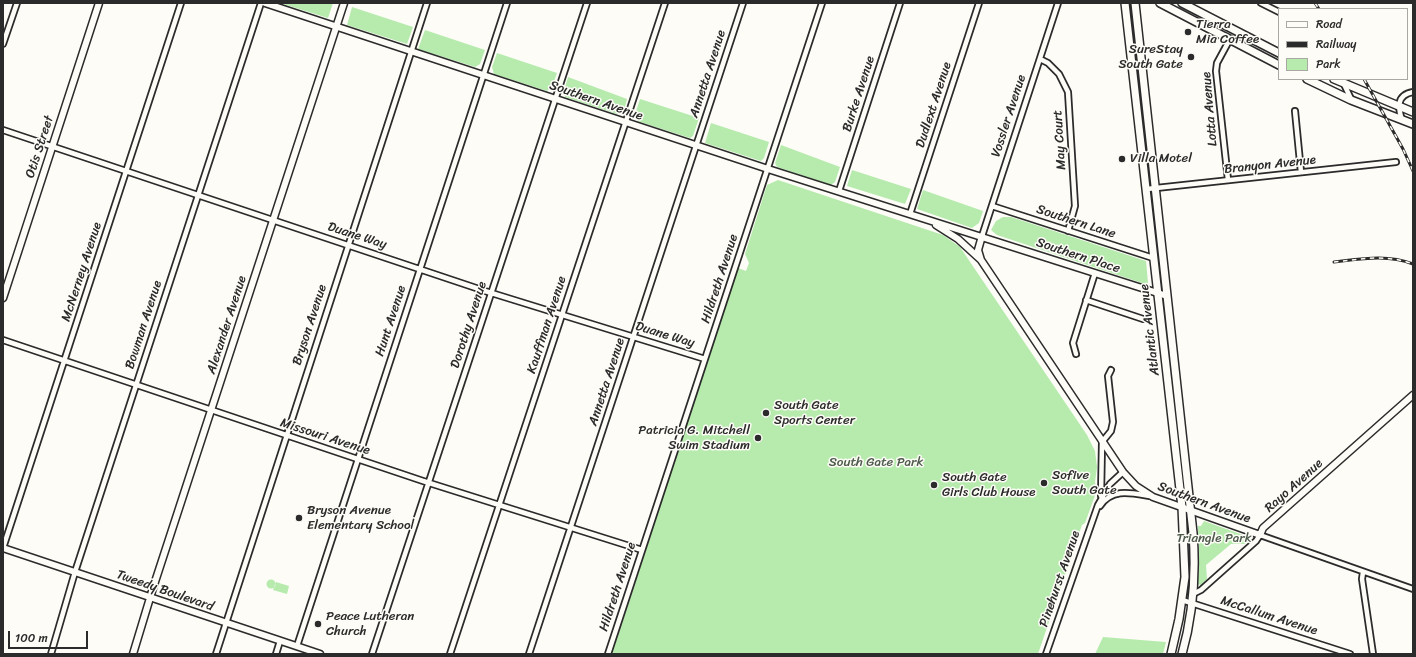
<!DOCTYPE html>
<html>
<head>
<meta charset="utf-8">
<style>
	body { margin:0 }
	#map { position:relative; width:1416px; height:657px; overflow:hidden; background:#fdfcf7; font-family:Sriracha,sans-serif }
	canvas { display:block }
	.frame { position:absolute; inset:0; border:4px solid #2b2b2b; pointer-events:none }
	.legend { position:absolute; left:1278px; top:8px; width:130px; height:72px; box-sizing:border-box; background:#fdfcf7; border:1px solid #a9a8a5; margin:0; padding:5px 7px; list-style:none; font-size:12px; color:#2b2b2b }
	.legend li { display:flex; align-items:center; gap:8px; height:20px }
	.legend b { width:20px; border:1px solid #a9a8a5 }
	.scale { position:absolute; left:8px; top:631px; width:80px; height:18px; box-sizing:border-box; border:2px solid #2b2b2b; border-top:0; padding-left:5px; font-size:12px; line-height:14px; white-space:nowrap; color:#2b2b2b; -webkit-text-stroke:3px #fdfcf7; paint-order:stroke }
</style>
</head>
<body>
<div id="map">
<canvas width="1416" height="657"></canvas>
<div class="frame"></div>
<ul class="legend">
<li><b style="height:5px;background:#fdfcf7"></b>Road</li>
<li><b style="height:5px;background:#2b2b2b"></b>Railway</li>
<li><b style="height:11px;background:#b6ebad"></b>Park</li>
</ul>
<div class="scale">100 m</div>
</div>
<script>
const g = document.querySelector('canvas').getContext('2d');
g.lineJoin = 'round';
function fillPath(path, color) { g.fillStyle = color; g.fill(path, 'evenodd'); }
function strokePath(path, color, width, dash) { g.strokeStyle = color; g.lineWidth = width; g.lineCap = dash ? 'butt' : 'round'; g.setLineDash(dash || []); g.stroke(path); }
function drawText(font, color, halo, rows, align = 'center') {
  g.font = font + ' Sriracha,sans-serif'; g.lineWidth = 3; g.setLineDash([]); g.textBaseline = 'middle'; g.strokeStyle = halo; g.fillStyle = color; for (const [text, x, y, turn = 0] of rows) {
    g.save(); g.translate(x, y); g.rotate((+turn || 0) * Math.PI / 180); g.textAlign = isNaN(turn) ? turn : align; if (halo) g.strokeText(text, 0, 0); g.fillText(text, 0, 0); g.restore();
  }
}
fillPath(new Path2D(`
	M 280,3 L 333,3 L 328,18 Z
	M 352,7 L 413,27 L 407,44 L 347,25 Z
	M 425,30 L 485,50 L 480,64 L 475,67 L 418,49 Z
	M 497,53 L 557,73 L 552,87 L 547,91 L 494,74 L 492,67 Z
	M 568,77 L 627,99 L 624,111 L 617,114 L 565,97 L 564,91 Z
	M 640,99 L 699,118 L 693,136 L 690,138 L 637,121 L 635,114 Z
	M 711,123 L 769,142 L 764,158 L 761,161 L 705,143 Z
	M 781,145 L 840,167 L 835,182 L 831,185 L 777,167 L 775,163 Z
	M 852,170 L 911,189 L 905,204 L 847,186 Z
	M 778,180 L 943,235 L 960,247 L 1087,435 L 1095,451 L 1097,467 L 1095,482 L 1097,490 L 1085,523 L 1082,525 L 1038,654 L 612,654 L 738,268 L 746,271 L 749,263 L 745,254 L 767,185 Z
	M 923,190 L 983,211 L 979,223 L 972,228 L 917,209 Z
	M 1003,217 L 1011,217 L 1146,261 L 1148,283 L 1145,284 L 997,235 L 991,230 L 996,221 Z
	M 1204,521 L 1246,536 L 1249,542 L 1244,544 L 1231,544 L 1206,565 L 1207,579 L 1201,585 L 1197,584 L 1199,567 L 1198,526 L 1201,526 Z
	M266.5 584a4.5 4.5 0 1 1 9 0a4.5 4.5 0 1 1-9 0Z
	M 276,582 L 289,586 L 287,594 L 273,590 Z
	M 1103,637 L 1166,642 L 1163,654 L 1095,654 Z`), '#b6ebad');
const street = new Path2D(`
	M 1261,3 L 1279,12
	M 3,44 L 17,3
	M 1040,59 L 1048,63 L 1059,74 L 1068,92 L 1075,206 L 1068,231
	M 1343,82 L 1351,99
	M 1295,111 L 1301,172
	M 1402,120 C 1398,108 1396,95 1413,92
	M 3,130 L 485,291 L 705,359
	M 1228,180 L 1216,71 L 1217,63 L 1230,39
	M 1147,189 L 1396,162
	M 839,191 L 900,3
	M 992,206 L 1153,258
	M 910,214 L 979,3
	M 982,236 L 1058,3
	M 1086,300 L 1143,319
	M 3,340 L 423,481 L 642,550
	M 1076,354 L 1073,343 L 1095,273
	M 1101,496 L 1102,442 L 1111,431 L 1113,422 L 1108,376 L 1111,370
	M 1100,506 C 1112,488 1131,493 1150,496
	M 3,548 L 181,3
	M 1363,572 L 1362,579 L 1373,654
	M 1193,594 L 1201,590 L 1256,541 L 1260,535 L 1413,589
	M 1182,600 L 1350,654
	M 297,646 L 507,3
	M 51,654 L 75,572 L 261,3
	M 216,654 L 427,3
	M 276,654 L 280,641
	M 372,654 L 587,3
	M 450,654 L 665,3
	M 529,654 L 743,3
	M 608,654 L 822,3
	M 1046,654 L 1098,505 L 1110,484 L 1123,472`);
const secondary = new Path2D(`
	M 265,3 L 768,169 L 1167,296
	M 936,225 L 958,239 L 981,260 L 1123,472 L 1136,486 L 1153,497 L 1260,535 L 1263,528 L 1413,395
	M 981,260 L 978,250 L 982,236
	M 3,298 L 99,3
	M 3,548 L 320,654
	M 133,654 L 153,588 L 344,3`);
const primary = new Path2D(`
	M 1125,3 L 1182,507 L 1185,577 L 1179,619 L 1171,654
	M 1135,3 L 1193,533 C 1196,573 1193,615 1182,654
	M 1160,3 L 1279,65
	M 1182,3 L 1279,53
	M 1307,79 L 1351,100 L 1413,124
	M 1334,79 L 1413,112`);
strokePath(street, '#2b2b2b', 8);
strokePath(secondary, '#2b2b2b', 9);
strokePath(primary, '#2b2b2b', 10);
strokePath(street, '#fdfcf7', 4.5);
strokePath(secondary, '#fdfcf7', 6);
strokePath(primary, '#fdfcf7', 7);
const rail = new Path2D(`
	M 1315,3 L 1319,9
	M 1364,79 L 1403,149 L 1413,171
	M 1334,262 C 1361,259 1387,254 1413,264`);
strokePath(rail, '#2b2b2b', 3);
strokePath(rail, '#fdfcf7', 1.5, [4.5]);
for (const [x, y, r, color] of [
	[1188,32,4,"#2b2b2b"],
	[1191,57,4,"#2b2b2b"],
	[1122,159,4,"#2b2b2b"],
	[766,413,4,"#2b2b2b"],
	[758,438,4,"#2b2b2b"],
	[1044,483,4,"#2b2b2b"],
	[934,485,4,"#2b2b2b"],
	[299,518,4,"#2b2b2b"],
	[318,624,4,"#2b2b2b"]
]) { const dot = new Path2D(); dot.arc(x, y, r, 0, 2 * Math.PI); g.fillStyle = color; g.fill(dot); strokePath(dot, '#fdfcf7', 1.5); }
drawText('13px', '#2b2b2b', '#fdfcf7', [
	["Tierra",1196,25],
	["Mia Coffee",1196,40],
	["SureStay",1183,50,"right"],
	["South Gate",1183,65,"right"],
	["Villa Motel",1130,159],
	["South Gate",774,406],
	["Sports Center",774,421],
	["Patricia G. Mitchell",750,431,"right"],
	["Swim Stadium",750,446,"right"],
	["Sofive",1052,476],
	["South Gate",1052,491],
	["South Gate",942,478],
	["Girls Club House",942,493],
	["Bryson Avenue",307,511],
	["Elementary School",307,526],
	["Peace Lutheran",326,617],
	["Church",326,632]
], 'left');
drawText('13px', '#2b2b2b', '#fdfcf7', [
	["Annetta Avenue",708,74,-72],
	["Burke Avenue",859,94,-72],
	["Southern Avenue",596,101,19],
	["Dudlext Avenue",934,105,-72],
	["Lotta Avenue",1210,109,-95],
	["Vossler Avenue",1009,116,-72],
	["May Court",1060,140,-94],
	["Otis Street",40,147,-72],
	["Branyon Avenue",1270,165,-6],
	["Southern Lane",1076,222,18],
	["Duane Way",357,236,18],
	["Southern Place",1078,256,18],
	["McNerney Avenue",82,272,-72],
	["Hildreth Avenue",720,279,-72],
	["Hunt Avenue",391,321,-72],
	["Bowman Avenue",144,325,-72],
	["Alexander Avenue",227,325,-72],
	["Bryson Avenue",310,325,-72],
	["Dorothy Avenue",469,325,-72],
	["Kauffman Avenue",547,325,-72],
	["Atlantic Avenue",1150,330,-97],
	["Duane Way",665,335,17],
	["Annetta Avenue",607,382,-72],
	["Missouri Avenue",325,437,18],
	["Rayo Avenue",1294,486,-42],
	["Southern Avenue",1204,503,20],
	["Pinehurst Avenue",1060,579,-71],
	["Hildreth Avenue",618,587,-72],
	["Tweedy Boulevard",165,591,19],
	["McCallum Avenue",1269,616,18]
]);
drawText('13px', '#4e5b4c', '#fdfcf7', [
	["South Gate Park",876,463],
	["Triangle Park",1214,539]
]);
</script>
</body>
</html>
